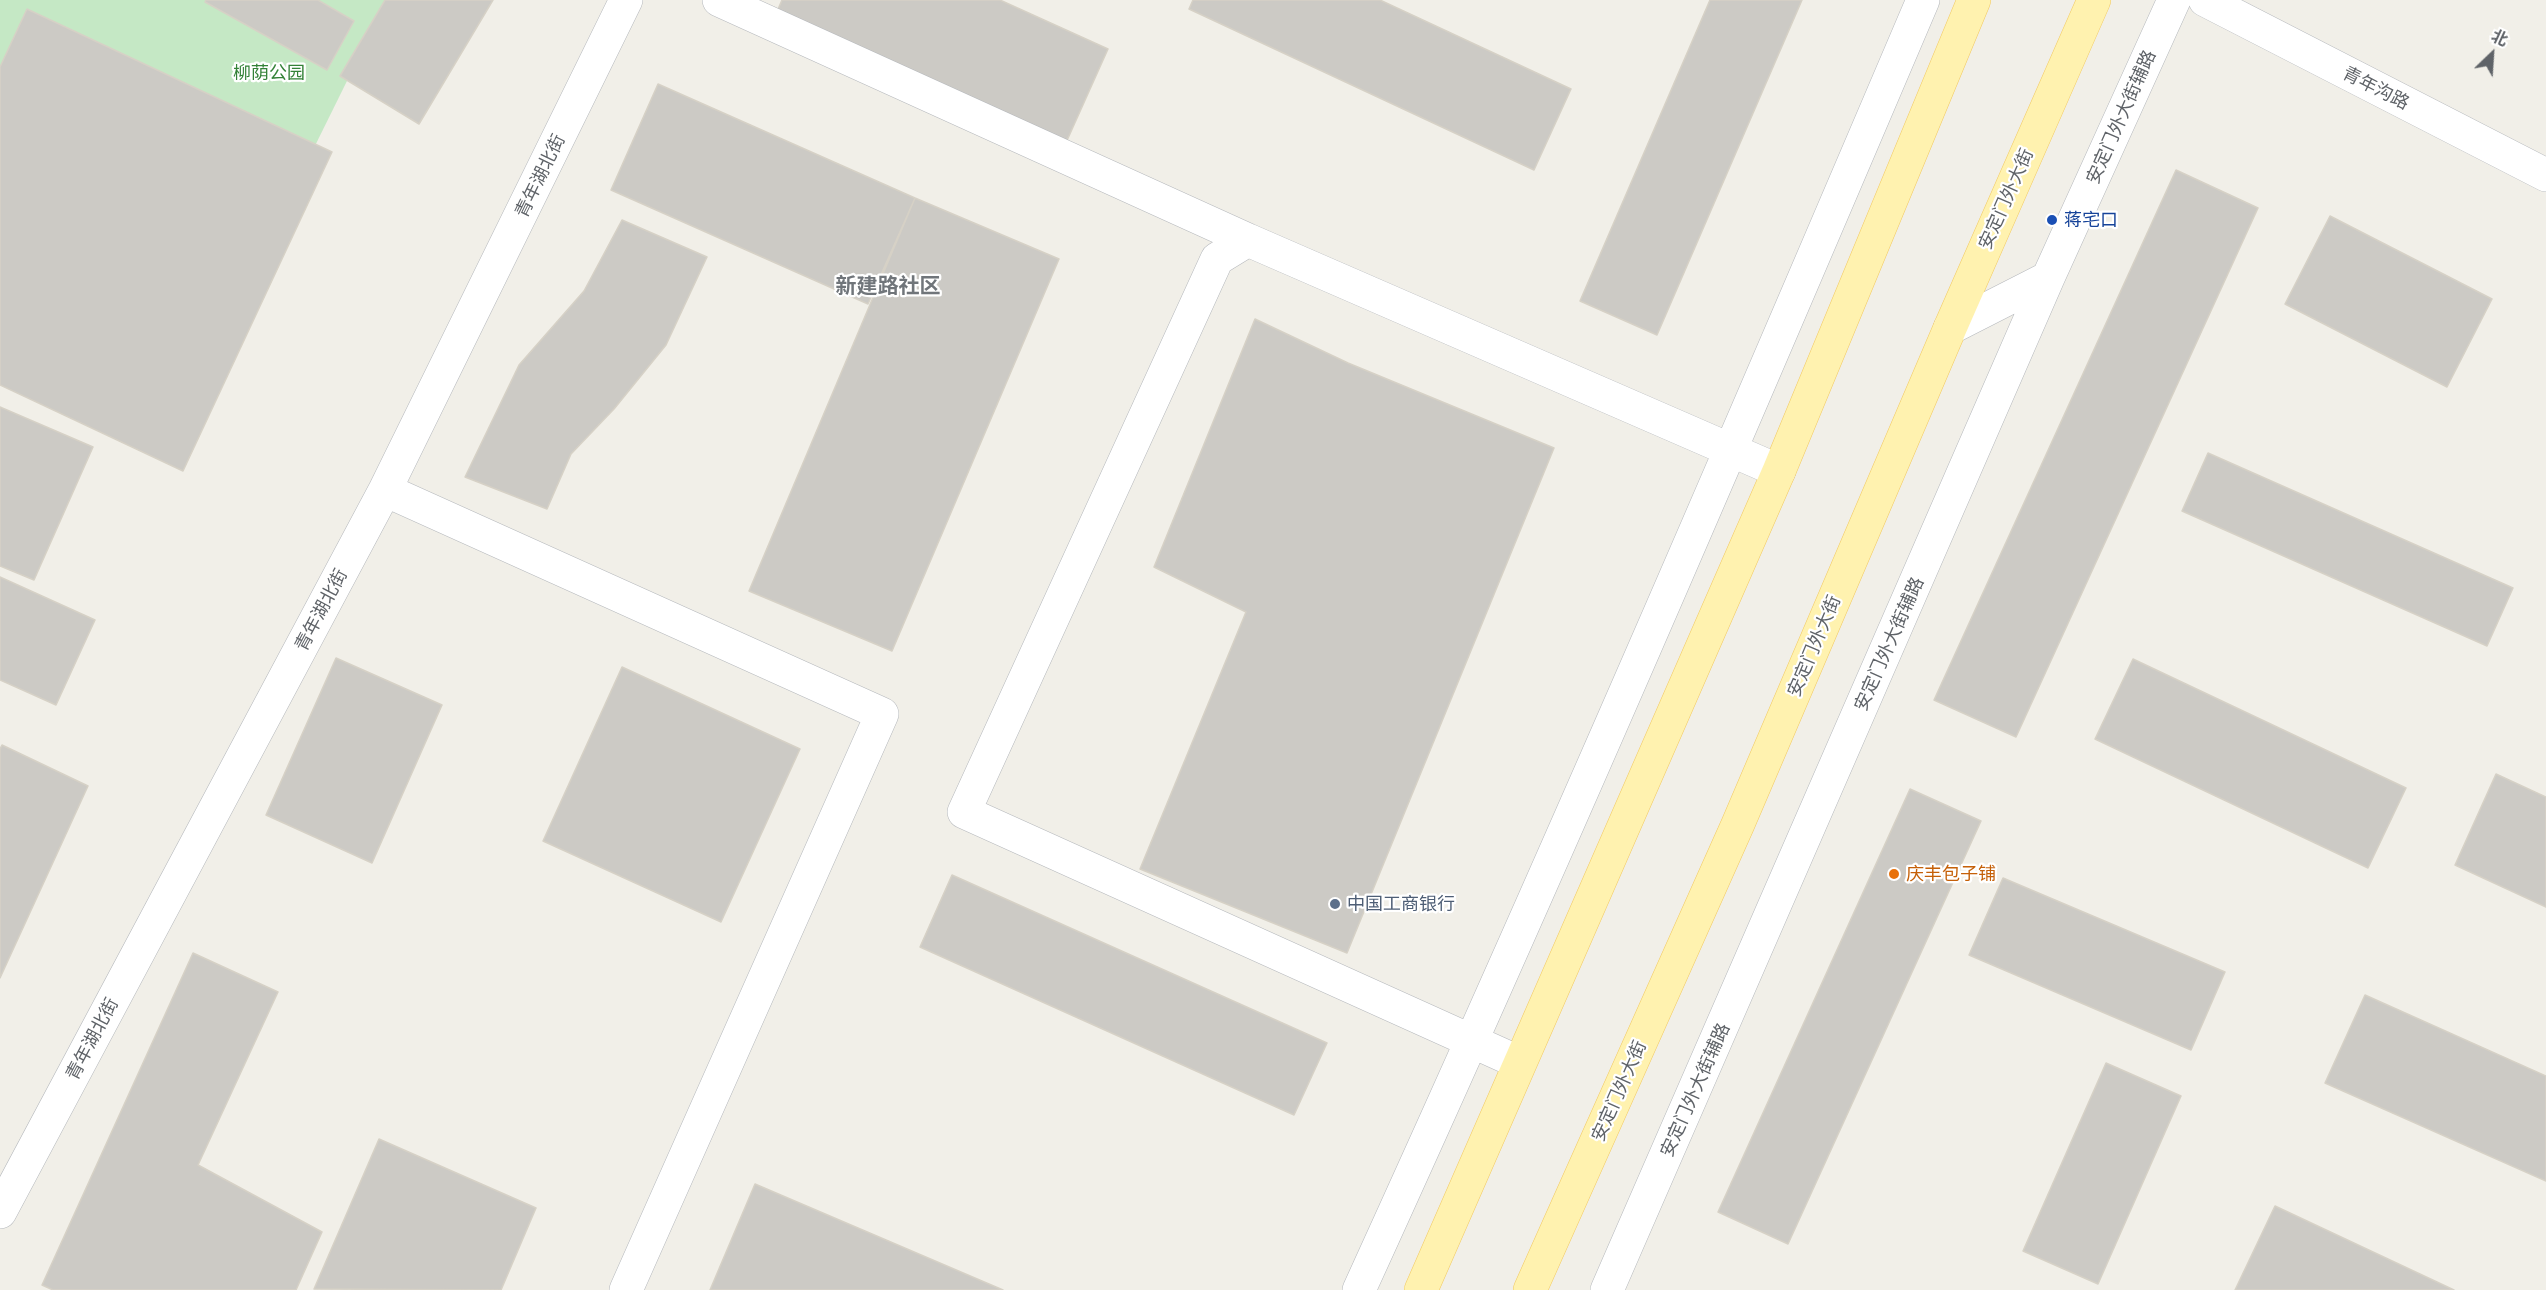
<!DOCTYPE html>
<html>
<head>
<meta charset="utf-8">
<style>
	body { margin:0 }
	#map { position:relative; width:2546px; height:1290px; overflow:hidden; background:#f1efe8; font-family:Commissioner,"Noto Sans SC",sans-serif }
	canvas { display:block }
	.north { position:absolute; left:2462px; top:24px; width:60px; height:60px; -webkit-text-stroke:4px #fff; paint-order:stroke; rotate:25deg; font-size:16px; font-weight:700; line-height:24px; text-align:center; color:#5f6368 }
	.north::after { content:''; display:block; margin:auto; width:21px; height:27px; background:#5f6368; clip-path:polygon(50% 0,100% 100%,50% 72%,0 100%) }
</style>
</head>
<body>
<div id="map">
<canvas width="2546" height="1290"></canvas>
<div class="north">北</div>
</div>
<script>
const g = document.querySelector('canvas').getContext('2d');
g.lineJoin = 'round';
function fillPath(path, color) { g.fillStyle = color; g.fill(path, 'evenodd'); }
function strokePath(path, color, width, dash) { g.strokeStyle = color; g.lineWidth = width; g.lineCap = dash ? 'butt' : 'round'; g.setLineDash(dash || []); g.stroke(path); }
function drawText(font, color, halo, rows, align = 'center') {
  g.font = font + ' Commissioner,"Noto Sans SC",sans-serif'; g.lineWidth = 4.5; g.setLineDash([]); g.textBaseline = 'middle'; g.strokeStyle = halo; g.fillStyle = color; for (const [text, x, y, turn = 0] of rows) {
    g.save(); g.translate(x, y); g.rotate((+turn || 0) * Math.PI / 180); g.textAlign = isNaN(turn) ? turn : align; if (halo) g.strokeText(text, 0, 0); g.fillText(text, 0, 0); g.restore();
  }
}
fillPath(new Path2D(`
	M 0,0 L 387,0 L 305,166 L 0,118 Z`), '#c5e8c5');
const building = new Path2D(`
	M 206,0 L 318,0 L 354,21 L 327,70 L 205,2 Z
	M 385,0 L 493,0 L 419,124 L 340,76 Z
	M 782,0 L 1000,0 L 1108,49 L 1056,165 L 767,35 Z
	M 1193,0 L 1380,0 L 1571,89 L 1534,170 L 1189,9 Z
	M 1710,0 L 1802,0 L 1657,335 L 1580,301 Z
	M 27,9 L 332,152 L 183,471 L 0,385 L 0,67 Z
	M 658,84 L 915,198 L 868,304 L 611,190 Z
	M 2176,170 L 2258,208 L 2016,737 L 1934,700 Z
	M 915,198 L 1059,259 L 892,651 L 749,591 Z
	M 2330,216 L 2492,299 L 2447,387 L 2285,304 Z
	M 622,220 L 707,257 L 666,345 L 614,409 L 571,454 L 547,509 L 465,477 L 519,365 L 584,291 Z
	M 1255,319 L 1348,363 L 1554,448 L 1347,953 L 1140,869 L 1246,612 L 1154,567 Z
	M 0,407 L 93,447 L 34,580 L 0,566 Z
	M 2208,453 L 2513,588 L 2487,646 L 2182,511 Z
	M 0,577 L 95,620 L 56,705 L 0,680 Z
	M 336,658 L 442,705 L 372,863 L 266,815 Z
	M 2133,659 L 2406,788 L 2368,868 L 2095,739 Z
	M 622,667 L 800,749 L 721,922 L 543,841 Z
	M 2,745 L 88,786 L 0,978 L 0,749 Z
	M 2496,774 L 2546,797 L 2546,907 L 2455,865 Z
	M 1910,789 L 1981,821 L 1788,1244 L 1718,1212 Z
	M 952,875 L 1327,1043 L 1294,1115 L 920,947 Z
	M 2003,878 L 2225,972 L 2191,1050 L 1969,955 Z
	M 193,953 L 278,992 L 198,1165 L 322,1232 L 296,1290 L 53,1290 L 42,1285 Z
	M 2365,995 L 2546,1076 L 2546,1181 L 2325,1083 Z
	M 2106,1063 L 2181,1096 L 2098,1284 L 2023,1251 Z
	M 379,1139 L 536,1208 L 501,1290 L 314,1289 Z
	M 755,1184 L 1003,1290 L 710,1290 Z
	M 2275,1206 L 2454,1290 L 2235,1290 Z`);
fillPath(building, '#cccac5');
strokePath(building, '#d6d1c6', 1.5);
const minor = new Path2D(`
	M 719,0 L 1248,240
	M 2205,0 L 2546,175
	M 1950,328 L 2048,278
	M 385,490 L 882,714 L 626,1290
	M 1518,1062 L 964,812 L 1217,259 L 1248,240 L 1779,471
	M 0,1212 L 385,490 L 626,0
	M 1359,1290 C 1554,863 1739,432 1923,0
	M 1607,1290 L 2048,278 L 2174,0`);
const major = new Path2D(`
	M 1421,1290 L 1779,471 L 1974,0
	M 1530,1290 L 1738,824 L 1950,328 L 2094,0`);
strokePath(minor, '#b5b8bc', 34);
strokePath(major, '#f2c960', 34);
strokePath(minor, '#fff', 33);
strokePath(major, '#fff2af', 33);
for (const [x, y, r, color] of [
	[2052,220,6,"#1a4fb4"],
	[1894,874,6,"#e8710a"],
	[1335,904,6,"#5c6f8a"]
]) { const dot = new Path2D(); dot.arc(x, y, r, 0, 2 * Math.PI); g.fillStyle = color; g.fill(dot); strokePath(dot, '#fff', 2); }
drawText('18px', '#348238', '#fff', [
	["柳荫公园",269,73]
]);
drawText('18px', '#5f6368', '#fff', [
	["青年沟路",2376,88,27],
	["安定门外大街辅路",2121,117,-66],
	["青年湖北街",540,176,-64],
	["安定门外大街",2006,199,-66],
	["青年湖北街",321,610,-62],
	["安定门外大街辅路",1889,644,-66],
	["安定门外大街",1814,646,-67],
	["青年湖北街",92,1039,-62],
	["安定门外大街辅路",1695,1090,-66],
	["安定门外大街",1619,1091,-66]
]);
drawText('18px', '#164399', '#fff', [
	["蒋宅口",2064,220]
], 'left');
drawText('18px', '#c56008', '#fff', [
	["庆丰包子铺",1906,874]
], 'left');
drawText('18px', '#4e5e75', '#fff', [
	["中国工商银行",1347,904]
], 'left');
drawText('bold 21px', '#70757a', '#fff', [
	["新建路社区",888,286]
]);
</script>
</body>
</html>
